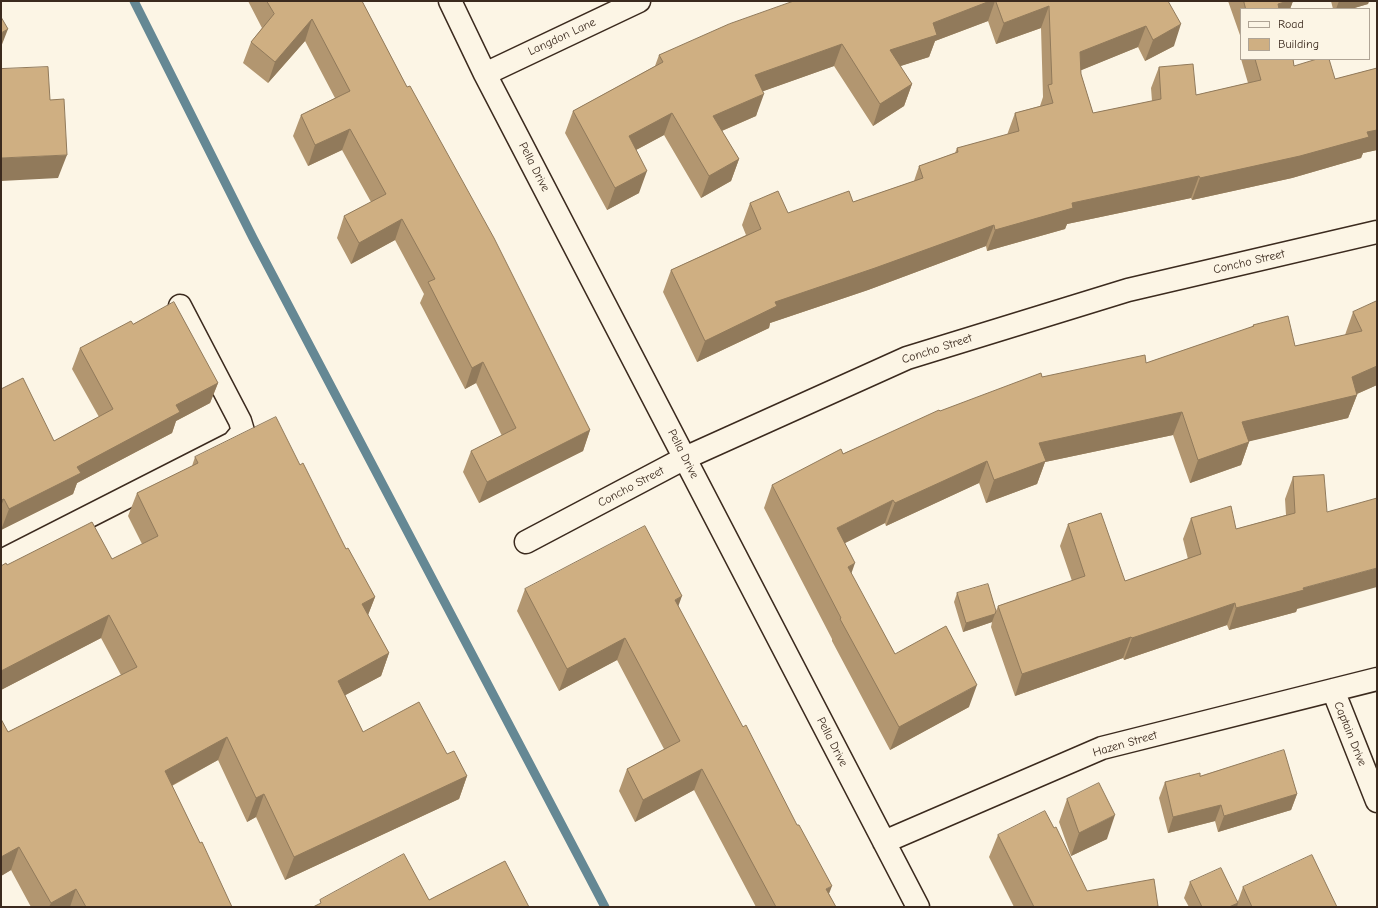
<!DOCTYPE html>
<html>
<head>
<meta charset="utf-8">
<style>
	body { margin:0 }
	#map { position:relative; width:1378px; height:908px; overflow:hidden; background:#fcf5e5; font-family:"Comic Neue",sans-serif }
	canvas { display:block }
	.frame { position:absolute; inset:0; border:2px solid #3b2a1e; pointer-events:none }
	.legend { position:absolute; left:1240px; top:8px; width:130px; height:52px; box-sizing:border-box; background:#fcf5e5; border:1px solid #afa495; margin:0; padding:5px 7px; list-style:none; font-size:12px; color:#3b2a1e }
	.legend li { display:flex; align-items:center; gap:8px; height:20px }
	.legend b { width:20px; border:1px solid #afa495 }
</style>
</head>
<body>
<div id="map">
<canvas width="1378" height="908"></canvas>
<div class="frame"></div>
<ul class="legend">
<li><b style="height:5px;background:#fcf5e5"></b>Road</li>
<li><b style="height:11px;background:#cfaf82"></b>Building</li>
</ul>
</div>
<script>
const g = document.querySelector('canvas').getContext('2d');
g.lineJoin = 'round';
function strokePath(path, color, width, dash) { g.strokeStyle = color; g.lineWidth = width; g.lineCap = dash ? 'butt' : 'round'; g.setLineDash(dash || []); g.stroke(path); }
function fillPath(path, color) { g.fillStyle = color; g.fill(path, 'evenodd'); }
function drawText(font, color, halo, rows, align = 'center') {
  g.font = font + ' "Comic Neue",sans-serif'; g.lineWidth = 3; g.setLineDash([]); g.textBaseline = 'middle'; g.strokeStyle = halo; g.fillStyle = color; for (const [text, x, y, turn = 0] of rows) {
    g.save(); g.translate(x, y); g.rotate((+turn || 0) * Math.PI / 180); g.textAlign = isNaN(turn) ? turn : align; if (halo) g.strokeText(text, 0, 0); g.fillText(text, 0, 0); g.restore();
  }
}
strokePath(new Path2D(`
	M 134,1 L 253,238 L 605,907`), '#658894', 9);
const minor = new Path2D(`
	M 450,1 L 485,74 L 918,907
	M 485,74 L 639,1
	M 526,542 L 685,458 L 907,358 L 1128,290 L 1377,232
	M 1,561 L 233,443 L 243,431 L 240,421 L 180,306
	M 1333,690 L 1377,801
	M 884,842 L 1102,748 L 1377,679`);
strokePath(minor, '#3b2a1e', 25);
strokePath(minor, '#fcf5e5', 22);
fillPath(new Path2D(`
	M 248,1 L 362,1 L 407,87 L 590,430 L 583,451 L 479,503 L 463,472 L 471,451 L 502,436 L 476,383 L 465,389 L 420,303 L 424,294 L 395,240 L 351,264 L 337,238 L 344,216 L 371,202 L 342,150 L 308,166 L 293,136 L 301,115 L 335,98 L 305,41 L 268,83 L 243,63 L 251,42 L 262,28 Z
	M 794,1 L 1168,1 L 1174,46 L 1145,61 L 1138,47 L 1081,70 L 1081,74 L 1093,113 L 1152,101 L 1151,88 L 1159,67 L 1196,95 L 1248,83 L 1241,59 L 1293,59 L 1294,66 L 1335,79 L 1377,68 L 1377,150 L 1363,153 L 1361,158 L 1292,178 L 1192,200 L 1191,198 L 1067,224 L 1065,229 L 987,251 L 986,246 L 868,290 L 770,323 L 769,328 L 697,362 L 663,292 L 671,270 L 746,235 L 742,225 L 750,203 L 788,213 L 853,202 L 914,181 L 919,166 L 955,153 L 957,148 L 1007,135 L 1015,113 L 1040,106 L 1043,97 L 1041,28 L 996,44 L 988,21 L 935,41 L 929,57 L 900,66 L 912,84 L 904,106 L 873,126 L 834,66 L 763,91 L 756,116 L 722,131 L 739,159 L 731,181 L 701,198 L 664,135 L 636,150 L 639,193 L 607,210 L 565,133 L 573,111 L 655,66 L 659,55 Z
	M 1228,1 L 1293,1 L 1290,9 L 1241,9 L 1241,38 Z
	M 1331,1 L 1369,1 L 1368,4 L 1351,9 L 1333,9 Z
	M 1377,301 L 1377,385 L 1357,394 L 1357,395 L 1348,418 L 1249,441 L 1249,442 L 1241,465 L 1190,483 L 1173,435 L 1045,462 L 1037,484 L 986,503 L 979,483 L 886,526 L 885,523 L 845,543 L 851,574 L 895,654 L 969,707 L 890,750 L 832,641 L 832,639 L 764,508 L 772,485 L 940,411 L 1042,377 L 1146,363 L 1252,327 L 1253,325 L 1295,346 L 1345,335 L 1353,312 Z
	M 133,324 L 218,383 L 210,403 L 176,421 L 172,433 L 77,483 L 73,494 L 1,530 L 1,389 L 54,441 L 99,417 L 72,369 L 80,348 Z
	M 195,457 L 300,465 L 346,549 L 375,597 L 368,615 L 389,653 L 381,676 L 345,695 L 363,732 L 447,754 L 467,776 L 459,799 L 285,880 L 256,817 L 247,822 L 218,760 L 172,786 L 200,843 L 232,907 L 31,907 L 11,870 L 1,876 L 1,719 L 8,732 L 121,675 L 101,638 L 1,690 L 1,566 L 112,559 L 142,544 L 128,516 L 137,493 L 192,466 Z
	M 1324,475 L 1297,609 L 1296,612 L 1229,630 L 1227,625 L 1124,660 L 1123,658 L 1015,696 L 991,627 L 992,622 L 963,632 L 954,602 L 957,593 L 996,611 L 998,606 L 1072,581 L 1060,546 L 1068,524 L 1125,581 L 1188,559 L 1183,539 L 1191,518 L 1236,529 L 1286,515 L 1285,499 L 1293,477 Z
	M 525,589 L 678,606 L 836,907 L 756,907 L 694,790 L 635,822 L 619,791 L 627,769 L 664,749 L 617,660 L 559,691 L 517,611 Z
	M 1200,776 L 1297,794 L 1291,810 L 1218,832 L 1215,821 L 1168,833 L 1159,798 L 1165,782 Z
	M 1067,799 L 1107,839 L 1071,856 L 1059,822 Z
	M 998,835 L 1087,891 L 1158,906 L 1158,907 L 1014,907 L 989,857 Z
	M 1190,882 L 1238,901 L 1243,887 L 1337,907 L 1189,907 L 1184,898 Z`), '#b29670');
fillPath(new Path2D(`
	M 990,1 L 995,1 L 988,21 L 935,41 L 929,57 L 882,72 L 890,50 L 933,23 Z
	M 1288,1 L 1293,1 L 1290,9 L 1276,9 L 1278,4 Z
	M 1339,1 L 1369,1 L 1368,4 L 1351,9 L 1336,9 Z
	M 1049,6 L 1041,28 L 996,44 L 1004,23 Z
	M 312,19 L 305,41 L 268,83 L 275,62 Z
	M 1181,24 L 1174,46 L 1145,61 L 1153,40 Z
	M 1146,26 L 1138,47 L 1072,74 L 1080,52 Z
	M 8,29 L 1,47 L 1,33 Z
	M 842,44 L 834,66 L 747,97 L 755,75 Z
	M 912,84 L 904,106 L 873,126 L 880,104 Z
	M 764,94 L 756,116 L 705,138 L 713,116 Z
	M 672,113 L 664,135 L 621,158 L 629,136 Z
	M 350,129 L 342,150 L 308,166 L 315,145 Z
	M 1377,130 L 1377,150 L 1363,153 L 1361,158 L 1292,178 L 1192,200 L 1200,178 L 1367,132 Z
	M 67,155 L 58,178 L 1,181 L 1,158 Z
	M 739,159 L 731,181 L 701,198 L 709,176 Z
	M 647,171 L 639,193 L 607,210 L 615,188 Z
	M 1199,176 L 1191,198 L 1067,224 L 1065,229 L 987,251 L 995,230 L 1072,203 Z
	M 402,219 L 395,240 L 351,264 L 359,243 Z
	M 994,225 L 986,246 L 868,290 L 770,323 L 769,328 L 697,362 L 705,341 L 775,302 Z
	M 483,362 L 476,383 L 465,389 L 472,368 Z
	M 1377,366 L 1377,385 L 1352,396 L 1357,395 L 1348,418 L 1234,445 L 1242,422 L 1352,377 Z
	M 218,383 L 210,403 L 176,421 L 172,433 L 77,483 L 73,494 L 1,530 L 9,509 L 176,405 Z
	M 1182,412 L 1173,435 L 1045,462 L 1037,484 L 986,503 L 994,480 L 1039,443 Z
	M 590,430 L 583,451 L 479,503 L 487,482 Z
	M 1249,442 L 1241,465 L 1190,483 L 1198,460 Z
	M 987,461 L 979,483 L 886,526 L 895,503 Z
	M 4,499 L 1,506 L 1,500 Z
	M 893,500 L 885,523 L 829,551 L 837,528 Z
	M 855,563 L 847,586 L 848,567 Z
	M 1377,568 L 1377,587 L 1297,609 L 1296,612 L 1229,630 L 1236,608 L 1303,588 Z
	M 682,596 L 674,618 L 675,600 Z
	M 375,597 L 366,620 L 362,604 Z
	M 1235,603 L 1227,625 L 1124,660 L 1132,638 Z
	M 995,614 L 992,622 L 963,632 L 966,623 Z
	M 109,615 L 101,638 L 1,690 L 1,671 Z
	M 1131,637 L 1123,658 L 1015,696 L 1022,674 Z
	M 625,638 L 617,660 L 559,691 L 567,669 Z
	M 389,653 L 381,676 L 329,704 L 338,681 Z
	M 977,685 L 969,707 L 890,750 L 899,727 Z
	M 227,737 L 218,760 L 156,794 L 165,771 Z
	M 702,769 L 694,790 L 635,822 L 643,800 Z
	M 467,776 L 459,799 L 285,880 L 294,857 Z
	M 264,794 L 256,817 L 247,822 L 256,798 Z
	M 1297,794 L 1291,810 L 1218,832 L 1224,816 Z
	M 1221,805 L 1215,821 L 1168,833 L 1173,817 Z
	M 1115,815 L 1107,839 L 1071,856 L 1079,833 Z
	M 19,847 L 11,870 L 1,876 L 1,857 Z
	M 832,886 L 824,907 L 826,889 Z
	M 76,889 L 70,907 L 49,907 L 51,903 Z
	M 1238,903 L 1237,907 L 1229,907 Z`), '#917a5b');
const building = new Path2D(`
	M 267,1 L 362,1 L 407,87 L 410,86 L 494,238 L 590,430 L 487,482 L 471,451 L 516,428 L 483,362 L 472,368 L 428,282 L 435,279 L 402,219 L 359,243 L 344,216 L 386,194 L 350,129 L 315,145 L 301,115 L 350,91 L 312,19 L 275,62 L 251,42 L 274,14 Z
	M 794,1 L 990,1 L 933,23 L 937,35 L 890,50 L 912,84 L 880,104 L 842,44 L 755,75 L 764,94 L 713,116 L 739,159 L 709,176 L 672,113 L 629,136 L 647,171 L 615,188 L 573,111 L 663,62 L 659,55 L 729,24 Z
	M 996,1 L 1168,1 L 1181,24 L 1153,40 L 1146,26 L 1080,52 L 1081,74 L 1093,113 L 1161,99 L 1159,67 L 1193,64 L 1196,95 L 1261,80 L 1255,59 L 1293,59 L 1294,66 L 1317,59 L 1329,59 L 1335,79 L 1377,68 L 1377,130 L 1367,132 L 1369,137 L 1300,156 L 1200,178 L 1199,176 L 1072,203 L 1073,208 L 995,230 L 994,225 L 875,268 L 775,302 L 777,306 L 705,341 L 671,270 L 761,229 L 750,203 L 778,191 L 788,213 L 849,191 L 853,202 L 923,178 L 919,166 L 958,152 L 957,148 L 1019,131 L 1015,113 L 1053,103 L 1048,85 L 1052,84 L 1049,6 L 1004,23 Z
	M 1244,1 L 1288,1 L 1278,4 L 1279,9 L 1246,9 Z
	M 1,17 L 8,29 L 1,33 Z
	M 48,67 L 50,100 L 64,99 L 67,155 L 1,158 L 1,69 Z
	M 1377,301 L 1377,366 L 1352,377 L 1357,395 L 1242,422 L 1249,442 L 1198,460 L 1182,412 L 1039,443 L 1046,461 L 994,480 L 987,461 L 895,503 L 893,500 L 837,528 L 855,563 L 848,567 L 895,654 L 946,626 L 977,685 L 899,727 L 840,619 L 841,618 L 772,485 L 841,449 L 843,454 L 939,410 L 940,411 L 1041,373 L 1042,377 L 1145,355 L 1146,363 L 1254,326 L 1253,325 L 1288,316 L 1295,346 L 1362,331 L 1353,312 Z
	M 174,302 L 218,383 L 176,405 L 180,412 L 77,467 L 81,473 L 9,509 L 4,499 L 1,500 L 1,389 L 23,378 L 54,441 L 113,409 L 80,348 L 131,321 L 133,324 Z
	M 276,417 L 300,465 L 303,463 L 346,549 L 348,548 L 375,597 L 362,604 L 389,653 L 338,681 L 363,732 L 419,702 L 447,754 L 454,751 L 467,776 L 294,857 L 264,794 L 256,798 L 227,737 L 165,771 L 200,843 L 202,842 L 232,907 L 86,907 L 76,889 L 51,903 L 19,847 L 1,857 L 1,719 L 8,732 L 137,667 L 109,615 L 1,671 L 1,566 L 6,563 L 7,565 L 92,522 L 112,559 L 158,536 L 137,493 L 198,463 L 195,457 Z
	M 1324,475 L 1327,512 L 1377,498 L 1377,568 L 1303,588 L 1304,590 L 1236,608 L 1235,603 L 1132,638 L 1131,637 L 1022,674 L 998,606 L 1085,576 L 1068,524 L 1101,513 L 1125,581 L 1201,554 L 1191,518 L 1231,506 L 1236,529 L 1295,513 L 1293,477 Z
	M 645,526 L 682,596 L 675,600 L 743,727 L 746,725 L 797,825 L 799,825 L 832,886 L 826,889 L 836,907 L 776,907 L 702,769 L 643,800 L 627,769 L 680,741 L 625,638 L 567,669 L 525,589 Z
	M 988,584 L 996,611 L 995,614 L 966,623 L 957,593 Z
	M 1284,750 L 1297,794 L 1224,816 L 1221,805 L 1173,817 L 1165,782 L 1200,773 L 1200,776 Z
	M 1099,783 L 1115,815 L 1079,833 L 1067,799 Z
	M 1045,811 L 1054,828 L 1056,827 L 1087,891 L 1154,879 L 1158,906 L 1154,907 L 1034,907 L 998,835 Z
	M 404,854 L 429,900 L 505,861 L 529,907 L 313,907 L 321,903 L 320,900 Z
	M 1312,855 L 1337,907 L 1252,907 L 1243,887 Z
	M 1221,868 L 1238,903 L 1229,907 L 1202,907 L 1190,882 Z`);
fillPath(building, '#cfaf82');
strokePath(building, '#917a5b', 1);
drawText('12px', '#3b2a1e', '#fcf5e5', [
	["Langdon Lane",562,37,-25],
	["Pella Drive",534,167,63],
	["Concho Street",1249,262,-13],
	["Concho Street",937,349,-18],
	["Pella Drive",683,454,63],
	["Concho Street",631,487,-28],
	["Captain Drive",1350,734,68],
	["Pella Drive",832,742,63],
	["Hazen Street",1125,744,-16]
]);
</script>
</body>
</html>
